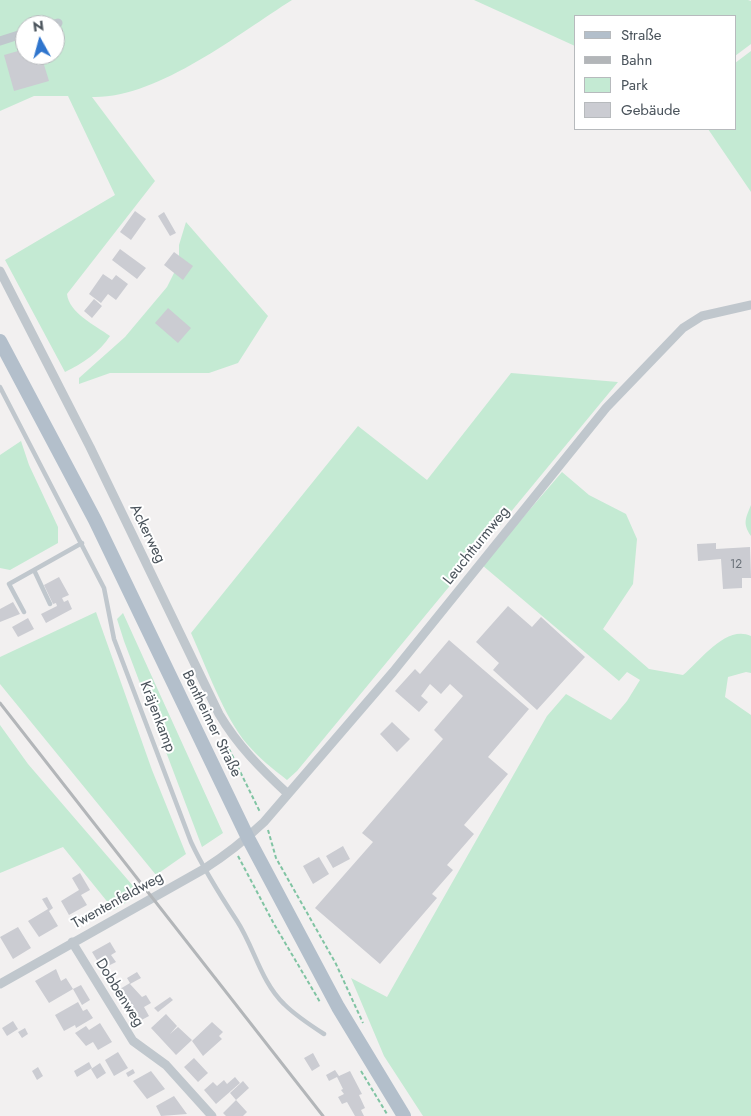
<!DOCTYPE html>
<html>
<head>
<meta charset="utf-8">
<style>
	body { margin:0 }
	#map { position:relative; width:751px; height:1116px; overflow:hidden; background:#f2f0f0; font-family:Jost,sans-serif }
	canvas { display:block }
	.legend { position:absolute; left:574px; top:15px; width:162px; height:115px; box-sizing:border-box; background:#fff; border:1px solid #b7babd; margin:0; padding:6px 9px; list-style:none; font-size:15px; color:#4a535b }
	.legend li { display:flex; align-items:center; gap:10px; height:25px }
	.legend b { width:25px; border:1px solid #b7babd }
	.north { position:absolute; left:15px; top:15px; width:50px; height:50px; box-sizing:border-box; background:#fff; border:1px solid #b7babd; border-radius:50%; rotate:353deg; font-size:14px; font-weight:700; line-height:20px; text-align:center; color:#4a535b }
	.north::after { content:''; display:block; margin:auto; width:18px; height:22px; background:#2f75cd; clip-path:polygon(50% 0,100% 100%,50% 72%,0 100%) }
</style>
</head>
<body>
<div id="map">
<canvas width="751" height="1116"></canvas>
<ul class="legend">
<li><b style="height:6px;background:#b3bfcb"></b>Straße</li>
<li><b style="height:6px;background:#b3b6b9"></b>Bahn</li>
<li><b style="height:14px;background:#c4ead3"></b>Park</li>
<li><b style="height:14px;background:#cbccd2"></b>Gebäude</li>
</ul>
<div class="north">N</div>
</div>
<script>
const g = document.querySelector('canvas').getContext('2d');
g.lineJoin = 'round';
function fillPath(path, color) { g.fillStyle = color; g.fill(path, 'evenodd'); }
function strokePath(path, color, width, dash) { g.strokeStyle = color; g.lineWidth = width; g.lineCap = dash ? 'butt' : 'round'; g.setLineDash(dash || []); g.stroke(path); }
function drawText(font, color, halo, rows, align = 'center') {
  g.font = font + ' Jost,sans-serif'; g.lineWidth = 4; g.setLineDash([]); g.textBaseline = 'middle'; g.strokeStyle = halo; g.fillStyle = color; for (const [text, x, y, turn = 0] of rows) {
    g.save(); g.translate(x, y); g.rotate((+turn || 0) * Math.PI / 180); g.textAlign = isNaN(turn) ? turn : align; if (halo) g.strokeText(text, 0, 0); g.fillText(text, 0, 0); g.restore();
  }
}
fillPath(new Path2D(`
	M 0,0 L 292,0 C 238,34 157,99 92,97 L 155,181 L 67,294 C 69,313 95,325 110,336 C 100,352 82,364 65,372 L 5,260 L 115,195 L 68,96 L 34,96 L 0,111 ZM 25,25 L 55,25 L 55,55 L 25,55 Z
	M 474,0 L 748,0 L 751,1 L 751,44 L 735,56 L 735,16 L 575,16 L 575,46 Z
	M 751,51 L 751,192 L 708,129 L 735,129 L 735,63 Z
	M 186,222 L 268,316 L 238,363 L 209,373 L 110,373 L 79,384 L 79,378 L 125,337 L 167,287 L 179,263 L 179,245 Z
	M 511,373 L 618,382 L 297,771 L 287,780 C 273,769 259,758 247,744 C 224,717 206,666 191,633 L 358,426 L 427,480 Z
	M 21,441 L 29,465 L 58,527 L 58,543 L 10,570 L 0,568 L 0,455 Z
	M 562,472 L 589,495 L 626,514 L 637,539 L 633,584 L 603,629 L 649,669 L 683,675 C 700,661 726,624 751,636 L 751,673 L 746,672 L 728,677 L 725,697 L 751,715 L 751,1116 L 423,1116 L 384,1056 L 351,978 L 387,997 L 547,716 L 566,694 L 611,720 L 627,701 L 640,680 L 627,672 L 619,681 L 482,565 Z
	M 751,505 L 751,536 C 742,523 746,518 751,505 Z
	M 96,612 L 152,770 L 186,854 L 156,875 L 0,684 L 0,657 Z
	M 123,613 L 223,833 L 202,847 L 124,641 L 117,619 Z
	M 0,725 L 28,764 L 140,894 L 114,910 L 63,847 L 0,873 Z`), '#c4ead3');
fillPath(new Path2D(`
	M 25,49 L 25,55 L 41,55 L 49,81 L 14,91 L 4,55 Z
	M 135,211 L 146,219 L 131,240 L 120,232 Z
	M 164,212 L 176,233 L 170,236 L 158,216 Z
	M 120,249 L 146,268 L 137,279 L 112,260 Z
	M 174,252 L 193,266 L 183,280 L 164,265 Z
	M 103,274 L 112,280 L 116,275 L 128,284 L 116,300 L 108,294 L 101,303 L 89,294 Z
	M 94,299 L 102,306 L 92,318 L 84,311 Z
	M 168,308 L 191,328 L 178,343 L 155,323 Z
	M 716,543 L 716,549 L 750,547 L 751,578 L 742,578 L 742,588 L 723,589 L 721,559 L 698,561 L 697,544 Z
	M 59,577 L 69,595 L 62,598 L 64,602 L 68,600 L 72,609 L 46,623 L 41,614 L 57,606 L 56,603 L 53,604 L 44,585 Z
	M 13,602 L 20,614 L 0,622 L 0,609 Z
	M 508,606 L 532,627 L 541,617 L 585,657 L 537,710 L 493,670 L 499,663 L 476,642 Z
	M 28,618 L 34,629 L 18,637 L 12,627 Z
	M 449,640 L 529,709 L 488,757 L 508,774 L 464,825 L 474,834 L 447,865 L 453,870 L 432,894 L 437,898 L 380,964 L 315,908 L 373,842 L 362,833 L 443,739 L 434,730 L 463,696 L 450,684 L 441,694 L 430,684 L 421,696 L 428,702 L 419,712 L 395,691 L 415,669 L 420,674 Z
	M 392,722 L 410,739 L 397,752 L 380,734 Z
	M 343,846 L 350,859 L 333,868 L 326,856 Z
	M 319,857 L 329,874 L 313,884 L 303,866 Z
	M 80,873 L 90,890 L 81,895 L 87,905 L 69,915 L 61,901 L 79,890 L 72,878 Z
	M 47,897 L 53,908 L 49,911 L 58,926 L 39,937 L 28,921 L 48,909 L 42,899 Z
	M 18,927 L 31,948 L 13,959 L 0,937 Z
	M 110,942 L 116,952 L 111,955 L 116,962 L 106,967 L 102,960 L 98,962 L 92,952 Z
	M 108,968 L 114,978 L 108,982 L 101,972 Z
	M 56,969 L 61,981 L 66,978 L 73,989 L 49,1003 L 35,981 Z
	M 137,972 L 141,978 L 130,984 L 142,997 L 146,995 L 151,1003 L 144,1007 L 149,1016 L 134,1024 L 115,992 L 130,983 L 127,978 Z
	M 81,985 L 90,1000 L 82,1005 L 73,989 Z
	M 170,997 L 173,1000 L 158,1012 L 154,1008 Z
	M 78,1002 L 83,1011 L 87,1009 L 93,1018 L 76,1028 L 75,1025 L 64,1031 L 55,1015 Z
	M 166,1014 L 177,1026 L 170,1034 L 178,1027 L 192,1040 L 176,1055 L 151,1028 Z
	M 13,1021 L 18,1029 L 7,1036 L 2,1028 Z
	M 212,1022 L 223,1032 L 219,1036 L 222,1039 L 203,1056 L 192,1041 Z
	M 100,1023 L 112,1042 L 98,1050 L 93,1042 L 86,1046 L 75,1033 L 86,1026 L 89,1030 Z
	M 25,1028 L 28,1034 L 22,1038 L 18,1032 Z
	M 118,1052 L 128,1068 L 114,1076 L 105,1060 Z
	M 313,1053 L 320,1066 L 312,1071 L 304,1058 Z
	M 194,1058 L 208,1073 L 198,1082 L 184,1067 Z
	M 89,1062 L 92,1068 L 77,1077 L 74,1071 Z
	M 100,1063 L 106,1073 L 97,1079 L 91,1069 Z
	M 38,1067 L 43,1076 L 37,1080 L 32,1071 Z
	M 133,1069 L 135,1073 L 128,1077 L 126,1073 Z
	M 335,1070 L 339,1076 L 350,1071 L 362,1094 L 359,1095 L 365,1108 L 361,1110 L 364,1116 L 355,1116 L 347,1102 L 342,1104 L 338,1097 L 344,1094 L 341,1090 L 343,1089 L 337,1077 L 329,1081 L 326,1075 Z
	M 151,1071 L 165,1089 L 147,1099 L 133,1081 Z
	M 235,1077 L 240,1083 L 216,1104 L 204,1090 L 213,1082 L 217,1086 L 224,1080 L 227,1084 Z
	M 243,1081 L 249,1088 L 236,1100 L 230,1093 Z
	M 174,1096 L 187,1114 L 161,1116 L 156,1106 Z
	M 236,1100 L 247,1112 L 243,1116 L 226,1116 L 223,1113 Z`), '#cbccd2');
strokePath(new Path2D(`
	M 226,743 L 260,812
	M 268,830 L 276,858 L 336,964 L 363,1023
	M 238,856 L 274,924 L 320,1002
	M 361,1071 L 387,1114`), '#80c4a3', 2, [4, 2.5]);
strokePath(new Path2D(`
	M 0,387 L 104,588 L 114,639 L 191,842 C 204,870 220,895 237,921 C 254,947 261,982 284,1004 C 295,1015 310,1025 324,1034
	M 50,604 L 34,570 L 82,543
	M 24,612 L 9,584 L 34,570`), '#c0c7cd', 4.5);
strokePath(new Path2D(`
	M 52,25 L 58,23
	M 0,41 L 25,33
	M 0,271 L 90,447 L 219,714 C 238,746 261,769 288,794
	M 72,942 L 133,1041 L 166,1065 L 212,1116
	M 0,984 L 204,869 C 226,855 245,840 264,822 L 393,672 L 606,408 L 683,328 L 702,316 L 751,305`), '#c0c7cd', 9);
strokePath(new Path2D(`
	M 0,341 L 95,520 L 248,838 L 338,1007 L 404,1116`), '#b3bfcb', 14);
strokePath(new Path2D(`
	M 0,703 L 323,1116`), '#b3b6b9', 3);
drawText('12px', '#6a7179', null, [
	["12",736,565]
]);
drawText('15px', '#4a535b', '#fff', [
	["Ackerweg",147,534,64],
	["Leuchtturmweg",477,546,-51],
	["Kräjenkamp",157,717,69],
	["Bentheimer Straße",211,724,64],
	["Twentenfeldweg",118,901,-29],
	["Dobbenweg",119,993,58]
]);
</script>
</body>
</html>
